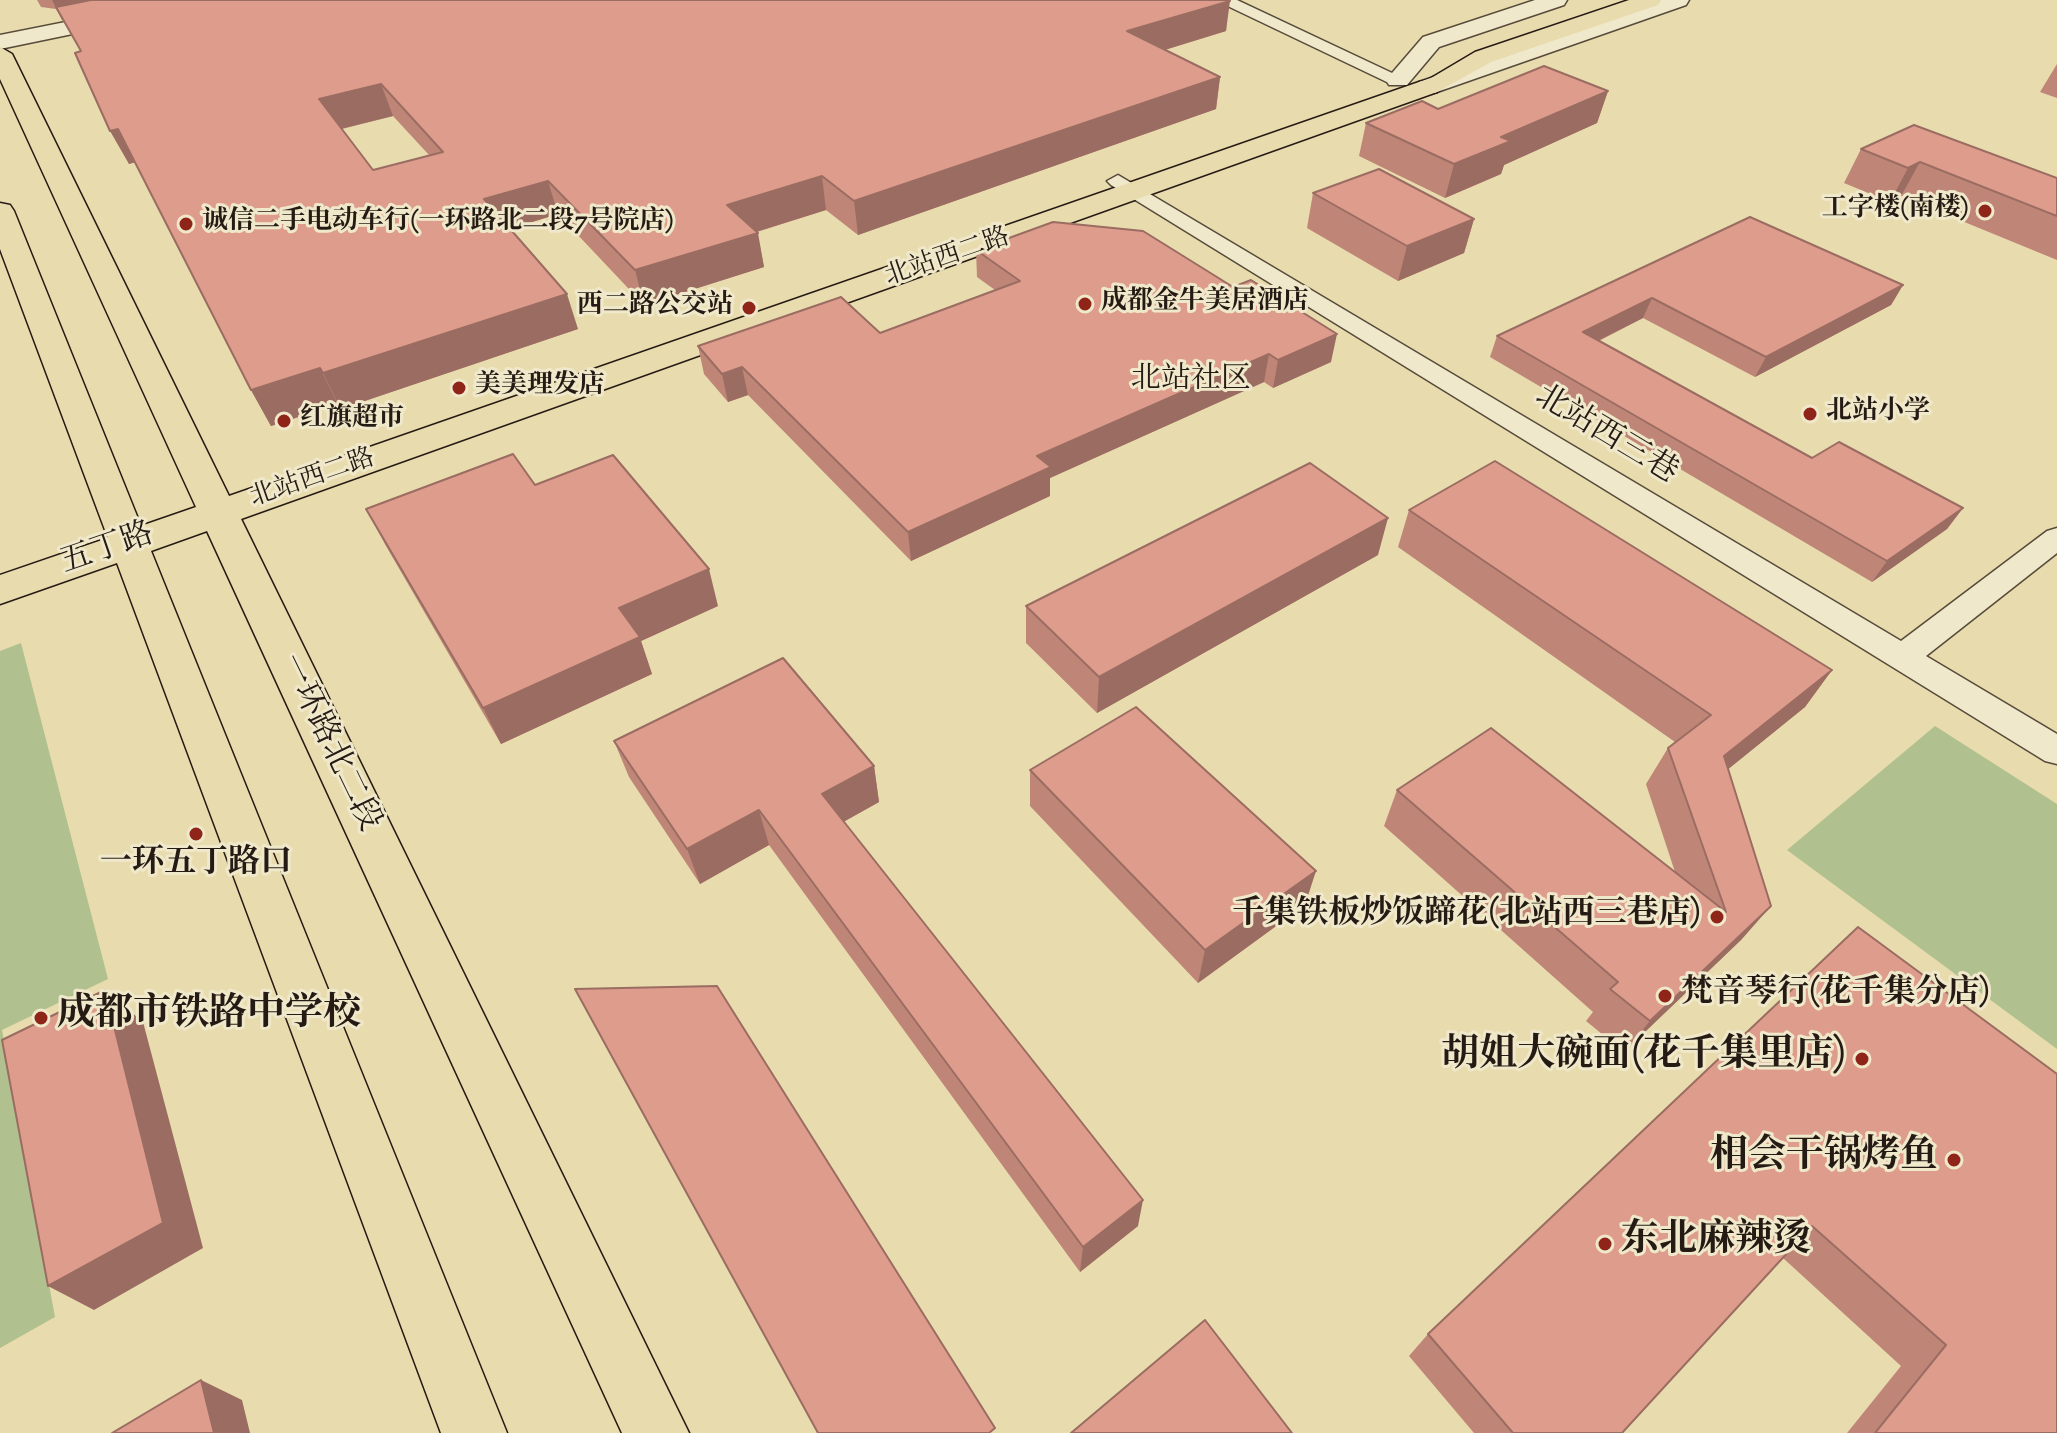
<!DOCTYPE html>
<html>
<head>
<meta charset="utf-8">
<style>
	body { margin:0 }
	canvas { display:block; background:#e8dbae }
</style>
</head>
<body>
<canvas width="2057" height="1433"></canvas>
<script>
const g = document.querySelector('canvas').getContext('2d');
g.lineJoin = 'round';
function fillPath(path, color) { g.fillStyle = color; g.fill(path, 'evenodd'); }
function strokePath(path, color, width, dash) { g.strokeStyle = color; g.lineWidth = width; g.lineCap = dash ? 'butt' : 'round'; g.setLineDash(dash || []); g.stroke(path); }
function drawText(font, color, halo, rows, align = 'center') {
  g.font = font + ' "Sorts Mill Goudy","Noto Serif SC",serif'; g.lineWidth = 6; g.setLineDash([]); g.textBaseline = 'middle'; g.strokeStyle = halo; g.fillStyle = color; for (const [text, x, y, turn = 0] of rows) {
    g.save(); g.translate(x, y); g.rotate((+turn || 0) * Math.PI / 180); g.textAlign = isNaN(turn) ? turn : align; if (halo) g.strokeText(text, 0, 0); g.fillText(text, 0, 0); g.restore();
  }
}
fillPath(new Path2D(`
	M 21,643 L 108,979 L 2,1030 L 55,1317 L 0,1348 L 0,651 Z
	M 1935,726 L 2057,804 L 2057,1049 L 1787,850 Z`), '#b0c18f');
const minor = new Path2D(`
	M 1215,0 L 1237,0 L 1407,80 L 1405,84 L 1391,84 Z
	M 1118,175 L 1901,641 L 2047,531 L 2057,528 L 2057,553 L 1926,656 L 2057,734 L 2057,764 L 2045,761 L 1111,185 L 1107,181 Z`);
const tertiary = new Path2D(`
	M 176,0 L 219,0 L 208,6 L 0,49 L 0,35 Z
	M 1535,0 L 1567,0 L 1564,5 L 1439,47 L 1407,85 L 1389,85 L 1386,80 L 1423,37 Z
	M 1657,0 L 1689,0 L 1686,5 L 1437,92 L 1428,94 L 1416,87 L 1419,82 Z`);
const primary = new Path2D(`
	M 0,47 L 12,54 L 229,496 L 1419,82 L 1428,80 L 1440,87 L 1437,92 L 241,519 L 689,1433 L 622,1433 L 207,531 L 151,551 L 507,1433 L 441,1433 L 117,563 L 0,604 L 0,575 L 108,538 L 0,249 L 0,203 L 10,205 L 14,211 L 141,526 L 196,507 L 0,79 Z`);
const trunk = new Path2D(`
	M 1629,0 L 1661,0 L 1658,5 L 1491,62 L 1437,92 L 1428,94 L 1416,87 L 1475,52 Z`);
strokePath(minor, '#564b3a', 3);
strokePath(tertiary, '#564b3a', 3);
strokePath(primary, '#261b14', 3);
strokePath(trunk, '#261b14', 3);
fillPath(minor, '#f0e8ca');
fillPath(tertiary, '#f0e8ca');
fillPath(primary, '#e8dbae');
fillPath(trunk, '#e8dbae');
fillPath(new Path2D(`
	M 37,0 L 1228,0 L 1226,31 L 1165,50 L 1220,77 L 1216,109 L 858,235 L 826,210 L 757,232 L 764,267 L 644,305 L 558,214 L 510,229 L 578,329 L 341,409 L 338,404 L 271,426 L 251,390 L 135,162 L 129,164 L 81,51 L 56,9 L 41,7 ZM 393,116 L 429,155 L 373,170 L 342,129 Z
	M 2057,64 L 2057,98 L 2040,92 Z
	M 1608,91 L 1597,123 L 1504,165 L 1501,174 L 1445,198 L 1359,156 L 1366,123 L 1438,109 Z
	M 1861,149 L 2057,178 L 2057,260 L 1901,196 L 1890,202 L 1844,183 Z
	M 1313,193 L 1474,219 L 1464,253 L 1398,281 L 1307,228 Z
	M 1750,217 L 1903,285 L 1891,305 L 1755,377 L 1643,318 L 1599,341 L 1812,458 L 1963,508 L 1947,529 L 1872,582 L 1490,357 L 1497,336 Z
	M 976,250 L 1331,362 L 1273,388 L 1264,382 L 1050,478 L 1050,496 L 911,561 L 748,395 L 728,402 L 704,374 L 698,346 L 880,333 L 995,290 L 977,277 Z
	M 535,485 L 718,606 L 641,641 L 652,674 L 501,744 L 386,546 L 366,509 Z
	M 1409,510 L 1832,670 L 1805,707 L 1728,769 L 1742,939 L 1624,1052 L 1586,1021 L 1593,1012 L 1384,826 L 1397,790 L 1675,872 L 1646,784 L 1668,748 L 1675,742 L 1398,547 Z
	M 1378,555 L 1097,713 L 1026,643 L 1026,606 Z
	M 614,741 L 874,766 L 879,802 L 843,822 L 1138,1226 L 1080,1272 L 769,845 L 700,884 L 629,777 Z
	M 1030,770 L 1305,905 L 1198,983 L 1030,806 Z
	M 1858,927 L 2057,1433 L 1847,1433 L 1901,1366 L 1783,1258 L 1622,1433 L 1474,1433 L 1409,1356 L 1428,1334 Z`), '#bf8678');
fillPath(new Path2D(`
	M 52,0 L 161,0 L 62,20 Z
	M 1230,1 L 1226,31 L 1125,62 L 1127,31 Z
	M 1220,77 L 1216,109 L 858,235 L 854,201 Z
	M 381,84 L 393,116 L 332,131 L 319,99 Z
	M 1608,91 L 1597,123 L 1504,165 L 1501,174 L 1445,198 L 1454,164 L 1501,137 Z
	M 118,129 L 136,162 L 129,164 L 110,131 Z
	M 1920,162 L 1901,196 L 1890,202 L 1908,168 Z
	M 822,176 L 826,210 L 733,239 L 727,205 Z
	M 548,181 L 558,214 L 496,233 L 484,199 Z
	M 1474,219 L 1464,253 L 1398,281 L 1407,246 Z
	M 758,233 L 764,267 L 644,305 L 635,270 Z
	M 1903,285 L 1891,305 L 1755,377 L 1766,357 Z
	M 567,294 L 578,329 L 341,409 L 323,373 Z
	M 1652,298 L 1643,318 L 1575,352 L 1583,332 Z
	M 1337,334 L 1331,362 L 1273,388 L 1278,360 Z
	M 1269,354 L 1264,382 L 1050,478 L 1050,496 L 911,561 L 908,532 L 1037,456 Z
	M 742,367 L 748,395 L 728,402 L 722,374 Z
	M 320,368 L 338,404 L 271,426 L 251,390 Z
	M 1963,508 L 1947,529 L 1872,582 L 1887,561 Z
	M 1388,518 L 1378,555 L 1097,713 L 1099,677 Z
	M 709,569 L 718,606 L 641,641 L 652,674 L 501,744 L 483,708 L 619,608 Z
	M 1832,670 L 1805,707 L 1700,792 L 1724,756 Z
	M 874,766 L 879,802 L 829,830 L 822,794 Z
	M 759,810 L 769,845 L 700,884 L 687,849 Z
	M 1316,871 L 1305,905 L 1198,983 L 1205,950 Z
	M 1771,906 L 1742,939 L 1624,1052 L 1650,1021 Z
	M 105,990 L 143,1022 L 203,1248 L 94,1310 L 48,1286 Z
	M 1143,1200 L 1138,1226 L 1080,1272 L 1083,1247 Z
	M 201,1380 L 242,1400 L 250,1433 L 214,1433 Z`), '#9b6d62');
const building = new Path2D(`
	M 91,0 L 1228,0 L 1230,1 L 1127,31 L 1220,77 L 854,201 L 822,176 L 727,205 L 758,233 L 635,270 L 548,181 L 484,199 L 567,294 L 323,373 L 320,368 L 251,390 L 118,129 L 110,131 L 75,53 L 81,51 L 56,7 ZM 381,84 L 443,152 L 373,170 L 319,99 Z
	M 1544,66 L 1608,91 L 1501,137 L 1511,141 L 1454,164 L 1366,123 L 1422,101 L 1438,109 Z
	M 1914,125 L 2057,178 L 2057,216 L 1920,162 L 1908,168 L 1861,149 Z
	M 1379,169 L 1474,219 L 1407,246 L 1313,193 Z
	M 1750,217 L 1903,285 L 1766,357 L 1652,298 L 1583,332 L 1812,458 L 1839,442 L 1963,508 L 1887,561 L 1497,336 Z
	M 1053,222 L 1143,231 L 1233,287 L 1251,280 L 1337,334 L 1278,360 L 1269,354 L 1037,456 L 1051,467 L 908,532 L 742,367 L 722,374 L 698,346 L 841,297 L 880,333 L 1020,281 L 976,250 Z
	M 513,454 L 535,485 L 613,455 L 709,569 L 619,608 L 640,637 L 483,708 L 366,509 Z
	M 1495,461 L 1832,670 L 1724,756 L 1771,906 L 1650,1021 L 1610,989 L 1618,982 L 1397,790 L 1491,728 L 1726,912 L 1668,748 L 1711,715 L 1409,510 Z
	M 1310,463 L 1388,518 L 1099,677 L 1026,606 Z
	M 783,658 L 874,766 L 822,794 L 1143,1200 L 1083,1247 L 759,810 L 687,849 L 614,741 Z
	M 1136,707 L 1316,871 L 1205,950 L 1030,770 Z
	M 1858,927 L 2057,1074 L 2057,1433 L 1875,1433 L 1946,1345 L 1812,1226 L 1622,1433 L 1513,1433 L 1428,1334 Z
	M 717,986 L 995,1428 L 989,1433 L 818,1433 L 575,989 Z
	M 105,990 L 163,1223 L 48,1286 L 2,1040 Z
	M 1205,1320 L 1292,1433 L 1071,1433 Z
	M 201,1380 L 214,1433 L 112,1433 Z`);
fillPath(building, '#de9c8c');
strokePath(building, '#9b6d62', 2);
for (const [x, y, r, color] of [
	[1985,211,8,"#8f2418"],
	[186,224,8,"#8f2418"],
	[1085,304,8,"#8f2418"],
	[749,308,8,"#8f2418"],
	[459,388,8,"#8f2418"],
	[1810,414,8,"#8f2418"],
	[284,421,8,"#8f2418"],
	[196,834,8,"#8f2418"],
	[1717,917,8,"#8f2418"],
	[1665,996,8,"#8f2418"],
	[41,1018,8,"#8f2418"],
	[1862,1059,8,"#8f2418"],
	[1954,1160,8,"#8f2418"],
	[1605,1244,8,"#8f2418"]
]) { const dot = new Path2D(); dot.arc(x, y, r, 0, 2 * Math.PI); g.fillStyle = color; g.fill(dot); strokePath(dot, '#f0e8ca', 3); }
drawText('bold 26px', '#261b14', '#f0e8ca', [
	["工字楼(南楼)",1969,211,"right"],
	["诚信二手电动车行(一环路北二段7号院店)",202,224],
	["成都金牛美居酒店",1101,304],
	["西二路公交站",733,308,"right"],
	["美美理发店",475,388],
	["北站小学",1826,414],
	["红旗超市",300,421]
], 'left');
drawText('26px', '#261b14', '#f0e8ca', [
	["北站西二路",948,259,-19],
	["北站西二路",313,480,-19]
]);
drawText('30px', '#261b14', '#f0e8ca', [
	["北站社区",1191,382]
]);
drawText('32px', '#261b14', '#f0e8ca', [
	["北站西三巷",1605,437,31],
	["五丁路",108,551,-19],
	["一环路北二段",327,744,64]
]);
drawText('bold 32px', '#261b14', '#f0e8ca', [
	["一环五丁路口",196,866],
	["千集铁板炒饭蹄花(北站西三巷店)",1701,917,"right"],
	["梵音琴行(花千集分店)",1681,996,"left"]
]);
drawText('bold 38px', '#261b14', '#f0e8ca', [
	["成都市铁路中学校",57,1018],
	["胡姐大碗面(花千集里店)",1846,1059,"right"],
	["相会干锅烤鱼",1938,1160,"right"],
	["东北麻辣烫",1621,1244]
], 'left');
</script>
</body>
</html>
